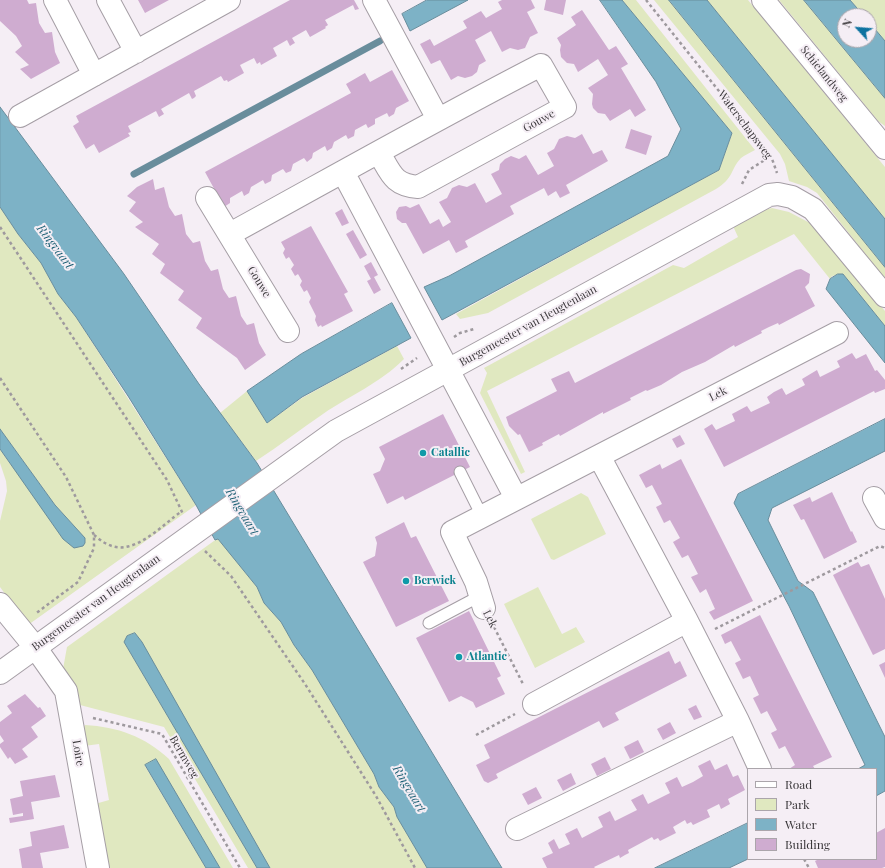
<!DOCTYPE html>
<html>
<head>
<meta charset="utf-8">
<style>
	body { margin:0 }
	#map { position:relative; width:885px; height:868px; overflow:hidden; background:#f5eef5; font-family:"Playfair Display",serif }
	canvas { display:block }
	.legend { position:absolute; left:747px; top:768px; width:130px; height:92px; box-sizing:border-box; background:#f5eef5; border:1px solid #aba5ab; margin:0; padding:5px 7px; list-style:none; font-size:12px; color:#3b383b }
	.legend li { display:flex; align-items:center; gap:8px; height:20px }
	.legend b { width:20px; border:1px solid #aba5ab }
	.north { position:absolute; left:837px; top:8px; width:40px; height:40px; box-sizing:border-box; background:#f5eef5; border:1px solid #aba5ab; border-radius:50%; rotate:296deg; font-size:11px; font-weight:700; line-height:16px; text-align:center; color:#3b383b }
	.north::after { content:''; display:block; margin:auto; width:14px; height:18px; background:#0d73a0; clip-path:polygon(50% 0,100% 100%,50% 72%,0 100%) }
</style>
</head>
<body>
<div id="map">
<canvas width="885" height="868"></canvas>
<ul class="legend">
<li><b style="height:5px;background:#fff"></b>Road</li>
<li><b style="height:11px;background:#e0e8c0"></b>Park</li>
<li><b style="height:11px;background:#7db2c6"></b>Water</li>
<li><b style="height:11px;background:#cfacd0"></b>Building</li>
</ul>
<div class="north">N</div>
</div>
<script>
const g = document.querySelector('canvas').getContext('2d');
g.lineJoin = 'round';
function fillPath(path, color) { g.fillStyle = color; g.fill(path, 'evenodd'); }
function strokePath(path, color, width, dash) { g.strokeStyle = color; g.lineWidth = width; g.lineCap = dash ? 'butt' : 'round'; g.setLineDash(dash || []); g.stroke(path); }
function drawText(font, color, halo, rows, align = 'center') {
  g.font = font + ' "Playfair Display",serif'; g.lineWidth = 4; g.setLineDash([]); g.textBaseline = 'middle'; g.strokeStyle = halo; g.fillStyle = color; for (const [text, x, y, turn = 0] of rows) {
    g.save(); g.translate(x, y); g.rotate((+turn || 0) * Math.PI / 180); g.textAlign = isNaN(turn) ? turn : align; if (halo) g.strokeText(text, 0, 0); g.fillText(text, 0, 0); g.restore();
  }
}
fillPath(new Path2D(`
	M 622,0 L 636,0 L 755,150 C 751,152 745,155 741,158 C 730,170 734,178 716,189 L 488,313 L 460,319 L 456,314 L 719,170 L 732,133 Z
	M 654,0 L 669,0 L 885,267 L 885,279 L 817,193 L 807,187 L 789,181 L 785,164 L 780,154 Z
	M 707,0 L 748,0 L 885,167 L 885,219 Z
	M 779,0 L 804,0 L 885,98 L 885,126 L 878,121 Z
	M 850,0 L 885,0 L 885,41 L 869,22 L 869,16 L 864,16 Z
	M 0,207 L 18,234 L 41,263 L 58,294 L 76,317 L 196,505 L 28,625 L 0,587 L 0,521 L 7,491 L 6,481 L 0,463 L 0,449 L 11,465 L 84,538 L 55,505 L 0,429 Z
	M 772,208 L 789,212 L 810,223 L 885,311 L 885,326 L 843,274 L 832,276 L 830,279 L 794,234 L 487,391 L 525,472 L 521,474 L 480,393 L 487,373 L 484,368 L 673,265 L 684,268 L 738,237 L 733,226 L 761,211 Z
	M 397,346 L 404,359 C 379,384 352,394 323,414 C 301,429 279,446 256,461 L 220,413 L 247,391 L 267,423 L 302,398 Z
	M 581,493 L 588,497 L 606,534 L 554,560 L 551,559 L 531,519 Z
	M 218,538 L 257,587 L 264,603 L 281,622 L 294,645 L 312,670 L 374,774 L 379,787 L 394,807 L 397,817 L 427,868 L 270,868 L 135,633 L 124,642 L 257,868 L 248,868 L 164,727 L 80,705 L 75,687 L 63,669 L 67,647 Z
	M 538,587 L 562,634 L 576,627 L 585,642 L 535,668 L 504,604 Z
	M 85,725 C 118,727 144,736 169,759 L 233,868 L 220,868 L 156,760 L 145,766 L 206,868 L 106,868 L 95,804 L 109,800 L 99,744 L 84,746 L 81,731 Z`), '#e0e8c0');
const water = new Path2D(`
	M 427,0 L 468,0 L 410,31 L 402,14 Z
	M 600,0 L 622,0 L 732,133 L 719,170 L 442,320 L 424,287 L 449,276 L 668,156 L 681,129 L 656,82 Z
	M 669,0 L 707,0 L 885,219 L 885,267 Z
	M 804,0 L 850,0 L 864,16 L 845,16 L 845,40 L 869,40 L 869,22 L 885,41 L 885,98 Z
	M 0,107 L 124,274 L 199,384 L 257,463 L 502,868 L 427,868 L 397,817 L 394,807 L 379,787 L 374,774 L 312,670 L 294,645 L 281,622 L 264,603 L 257,587 L 218,539 L 215,540 L 196,505 L 128,396 L 76,317 L 58,294 L 41,263 L 18,234 L 0,207 Z
	M 838,274 L 843,274 L 885,326 L 885,363 L 826,289 L 830,279 Z
	M 392,303 L 411,338 L 302,397 L 267,423 L 247,391 L 301,354 Z
	M 885,419 L 885,451 L 772,508 L 768,520 L 798,581 L 813,592 L 885,737 L 885,791 L 876,796 L 876,769 L 858,769 L 865,765 L 789,606 L 734,503 L 738,494 Z
	M 0,429 L 55,505 L 85,538 L 85,543 L 83,546 L 74,548 L 63,539 L 0,449 Z
	M 135,633 L 142,642 L 270,868 L 257,868 L 124,642 L 127,636 Z
	M 156,759 L 220,868 L 206,868 L 145,765 Z
	M 748,823 L 748,859 L 729,868 L 655,868 Z`);
fillPath(water, '#7db2c6');
strokePath(water, '#698d9c', 1);
strokePath(new Path2D(`
	M 134,174 L 380,41`), '#698d9c', 7);
fillPath(new Path2D(`
	M 0,0 L 27,0 L 29,4 L 36,3 L 39,23 L 45,33 L 52,32 L 55,52 L 60,63 L 31,79 L 20,69 L 29,65 L 15,52 L 22,46 L 16,36 L 0,21 Z
	M 138,0 L 169,0 L 145,13 Z
	M 290,0 L 354,0 L 359,9 L 355,10 L 353,5 L 325,20 L 328,25 L 325,27 L 326,28 L 310,37 L 306,30 L 292,38 L 295,43 L 293,44 L 290,46 L 287,40 L 273,48 L 277,56 L 261,65 L 260,62 L 257,64 L 254,58 L 240,65 L 244,73 L 228,82 L 227,80 L 224,81 L 221,76 L 194,91 L 196,96 L 194,98 L 192,99 L 189,93 L 161,109 L 164,114 L 159,117 L 156,111 L 128,126 L 131,132 L 128,133 L 130,136 L 99,153 L 94,144 L 86,149 L 73,126 L 79,122 L 76,116 Z
	M 502,0 L 531,0 L 535,8 L 527,12 L 538,33 L 530,37 L 525,48 L 518,50 L 510,48 L 502,52 L 491,31 L 475,40 L 486,61 L 479,65 L 477,72 L 472,76 L 465,78 L 458,76 L 451,80 L 440,60 L 431,64 L 420,44 L 430,39 L 434,46 L 467,28 L 463,21 L 481,11 L 486,18 L 502,9 L 498,2 Z
	M 546,0 L 566,0 L 563,15 L 544,10 Z
	M 582,10 L 609,50 L 616,46 L 628,64 L 621,68 L 646,110 L 635,117 L 630,109 L 610,121 L 605,114 L 598,113 L 593,108 L 592,104 L 593,94 L 588,88 L 608,75 L 598,59 L 578,72 L 574,64 L 567,63 L 561,57 L 560,50 L 561,45 L 557,38 L 576,25 L 571,17 Z
	M 392,70 L 409,101 L 396,108 L 394,114 L 389,117 L 387,113 L 375,119 L 375,124 L 368,128 L 366,124 L 355,130 L 354,136 L 348,139 L 346,135 L 334,142 L 332,148 L 327,151 L 325,146 L 313,153 L 312,158 L 307,162 L 304,158 L 293,164 L 291,171 L 286,173 L 283,169 L 272,175 L 271,181 L 265,184 L 263,180 L 251,187 L 249,193 L 244,196 L 242,191 L 230,198 L 230,203 L 224,207 L 205,172 L 351,93 L 346,84 L 365,73 L 370,82 Z
	M 631,129 L 652,136 L 646,155 L 625,148 Z
	M 582,134 L 593,154 L 602,150 L 608,161 L 566,185 L 570,193 L 560,198 L 556,191 L 548,196 L 544,188 L 510,206 L 514,214 L 465,241 L 468,247 L 456,253 L 449,240 L 423,254 L 406,223 L 402,223 L 397,219 L 396,212 L 399,207 L 406,206 L 410,208 L 419,204 L 430,224 L 439,219 L 443,227 L 451,222 L 439,202 L 447,198 L 452,188 L 459,185 L 467,187 L 475,183 L 486,203 L 502,194 L 491,174 L 499,170 L 500,164 L 505,159 L 511,156 L 519,159 L 526,155 L 538,175 L 554,166 L 547,153 L 554,149 L 559,139 L 567,136 L 575,138 Z
	M 153,179 L 155,190 L 164,187 L 169,207 L 175,216 L 182,214 L 186,234 L 193,243 L 200,241 L 205,261 L 211,271 L 218,269 L 223,289 L 229,298 L 236,296 L 241,316 L 247,325 L 254,323 L 259,343 L 266,355 L 245,370 L 237,358 L 196,328 L 202,318 L 178,300 L 184,291 L 160,273 L 165,264 L 152,254 L 159,244 L 135,227 L 143,222 L 129,211 L 136,202 L 127,196 L 137,187 Z
	M 342,209 L 349,223 L 342,226 L 335,213 Z
	M 311,226 L 348,292 L 344,294 L 353,311 L 322,327 L 321,325 L 318,327 L 315,320 L 316,316 L 309,302 L 311,298 L 307,290 L 304,292 L 300,285 L 302,281 L 298,274 L 295,276 L 291,269 L 294,265 L 289,257 L 286,259 L 283,253 L 285,249 L 281,242 Z
	M 353,230 L 367,255 L 360,259 L 346,234 Z
	M 371,262 L 378,275 L 374,277 L 381,290 L 374,294 L 367,281 L 371,279 L 364,266 Z
	M 801,269 L 810,274 L 809,283 L 805,287 L 815,306 L 779,325 L 778,323 L 769,327 L 761,331 L 762,333 L 735,347 L 734,345 L 705,362 L 682,372 L 661,385 L 647,391 L 646,390 L 630,398 L 631,400 L 603,414 L 603,412 L 560,436 L 559,434 L 542,443 L 543,445 L 529,452 L 520,434 L 518,435 L 509,426 L 506,417 L 557,391 L 551,379 L 569,371 L 575,383 L 796,270 Z
	M 852,353 L 856,359 L 866,354 L 875,371 L 877,370 L 885,380 L 885,389 L 875,393 L 874,391 L 724,467 L 704,429 L 712,424 L 716,430 L 735,421 L 732,414 L 747,406 L 751,412 L 770,403 L 767,397 L 774,392 L 782,388 L 786,395 L 805,385 L 802,379 L 817,370 L 820,377 L 840,367 L 837,361 Z
	M 443,414 L 470,467 L 405,500 L 403,496 L 387,504 L 373,474 L 380,471 L 385,459 L 379,447 Z
	M 680,435 L 685,444 L 677,448 L 672,439 Z
	M 681,459 L 753,601 L 714,620 L 709,612 L 715,609 L 706,589 L 700,593 L 691,577 L 698,574 L 688,555 L 682,558 L 673,542 L 680,538 L 670,520 L 664,523 L 656,507 L 662,504 L 652,485 L 646,488 L 639,475 L 660,464 L 662,469 Z
	M 832,492 L 851,532 L 852,531 L 857,542 L 824,559 L 804,519 L 801,520 L 793,505 L 810,497 L 812,502 Z
	M 404,522 L 411,538 L 416,536 L 449,601 L 396,627 L 363,562 L 375,556 L 377,543 L 375,537 Z
	M 858,562 L 861,567 L 869,564 L 885,599 L 885,649 L 873,655 L 833,575 Z
	M 469,611 L 501,676 L 497,678 L 505,694 L 476,708 L 473,702 L 461,696 L 449,702 L 416,638 Z
	M 760,615 L 832,757 L 813,766 L 815,769 L 789,769 L 795,765 L 785,746 L 779,749 L 771,733 L 777,730 L 767,711 L 761,714 L 753,698 L 759,695 L 750,676 L 743,679 L 735,663 L 741,660 L 731,641 L 725,644 L 721,635 Z
	M 669,651 L 675,664 L 680,661 L 687,676 L 615,713 L 619,720 L 603,728 L 599,721 L 496,774 L 498,778 L 488,783 L 484,781 L 476,765 L 490,758 L 484,745 Z
	M 885,662 L 885,678 L 879,665 Z
	M 25,694 L 38,708 L 40,707 L 46,716 L 31,727 L 38,737 L 22,749 L 28,757 L 15,764 L 10,757 L 8,759 L 0,747 L 0,744 L 4,741 L 0,735 L 0,722 L 12,713 L 7,706 Z
	M 696,705 L 702,717 L 694,720 L 688,709 Z
	M 670,722 L 676,733 L 663,740 L 657,729 Z
	M 638,740 L 644,752 L 630,759 L 624,747 Z
	M 605,757 L 611,769 L 597,776 L 591,764 Z
	M 710,760 L 715,770 L 727,764 L 733,777 L 738,775 L 745,790 L 728,799 L 730,804 L 721,809 L 719,804 L 707,810 L 710,817 L 693,825 L 691,822 L 687,824 L 685,820 L 673,827 L 676,833 L 660,841 L 658,838 L 654,840 L 652,837 L 628,850 L 629,853 L 625,855 L 620,858 L 619,855 L 594,867 L 595,868 L 547,868 L 542,858 L 553,853 L 548,843 L 554,839 L 559,849 L 570,844 L 565,834 L 577,828 L 582,838 L 603,827 L 598,817 L 610,811 L 615,821 L 637,810 L 631,800 L 643,794 L 648,804 L 670,793 L 665,783 L 677,777 L 682,787 L 693,782 L 703,776 L 698,766 Z
	M 571,773 L 576,784 L 563,791 L 557,780 Z
	M 55,775 L 60,797 L 31,802 L 34,819 L 10,823 L 9,818 L 23,816 L 23,813 L 13,815 L 10,799 L 23,796 L 20,781 Z
	M 536,787 L 542,798 L 528,805 L 522,794 Z
	M 64,825 L 69,848 L 40,853 L 43,868 L 22,868 L 19,849 L 32,846 L 30,832 Z
	M 885,828 L 885,867 L 882,868 L 818,868 L 815,861 L 819,859 L 876,859 L 876,833 Z`), '#cfacd0');
const lane = new Path2D(`
	M 460,472 L 482,516
	M 429,623 L 480,596`);
const street = new Path2D(`
	M 55,0 L 94,75
	M 108,0 L 136,52
	M 374,0 L 438,119
	M 20,116 L 229,0
	M 343,172 L 516,498
	M 207,198 L 288,331
	M 230,234 C 334,177 436,119 541,65 L 565,107 L 418,187 C 393,185 391,173 379,153
	M 599,456 L 837,333
	M 874,498 L 885,518
	M 0,604 L 35,647 L 66,691 L 98,868
	M 484,608 L 476,582 L 452,532 L 599,456 L 687,621
	M 534,704 L 687,621 L 738,721 L 760,769
	M 517,829 L 738,721`);
const secondary = new Path2D(`
	M 0,673 L 336,431 L 769,195 L 778,194 L 792,197 L 813,209 L 885,296`);
const primary = new Path2D(`
	M 763,0 L 885,148`);
strokePath(lane, '#a59ea5', 13);
strokePath(street, '#a59ea5', 24);
strokePath(secondary, '#a59ea5', 24);
strokePath(primary, '#a59ea5', 24);
strokePath(new Path2D(`
	M 646,0 L 771,156 L 777,173
	M 742,184 L 749,170 L 771,156
	M 0,227 L 167,480 L 183,514
	M 454,337 L 460,333 L 474,329
	M 401,369 L 417,358
	M 0,378 L 66,477 L 94,535 L 94,548 L 78,582 L 35,614
	M 94,535 C 98,538 102,542 107,544 C 133,558 162,525 182,511
	M 205,551 L 231,576 L 305,684 L 376,796 L 415,868
	M 494,627 L 523,684
	M 715,629 L 880,546 L 885,548
	M 93,718 L 162,734 L 240,868
	M 476,735 L 515,714
	M 804,859 L 809,868`), '#9e999e', 2.5, [3, 3]);
strokePath(lane, '#fff', 11);
strokePath(street, '#fff', 22);
strokePath(secondary, '#fff', 22);
strokePath(primary, '#fff', 22);
for (const [x, y, r, color] of [
	[423,453,4,"#0f9aa8"],
	[406,581,4,"#0f9aa8"],
	[459,657,4,"#0f9aa8"]
]) { const dot = new Path2D(); dot.arc(x, y, r, 0, 2 * Math.PI); g.fillStyle = color; g.fill(dot); strokePath(dot, '#f5eef5', 1.5); }
drawText('11px', '#3b383b', '#f5eef5', [
	["Schielandweg",824,74,51],
	["Gouwe",539,121,-29],
	["Waterschapsweg",745,125,53],
	["Gouwe",259,282,59],
	["Burgemeester van Heugtenlaan",528,326,-29],
	["Lek",718,394,-27],
	["Burgemeester van Heugtenlaan",96,603,-36],
	["Lek",490,619,63],
	["Loire",78,753,80],
	["Bermweg",184,757,60]
]);
drawText('bold 11px', '#0d838f', '#f5eef5', [
	["Catallic",431,453],
	["Berwick",414,581],
	["Atlantic",467,657]
], 'left');
drawText('italic 12px', '#1b5f74', '#f5eef5', [
	["Ringvaart",55,247,53],
	["Ringvaart",242,512,59],
	["Ringvaart",409,789,59]
]);
</script>
</body>
</html>
